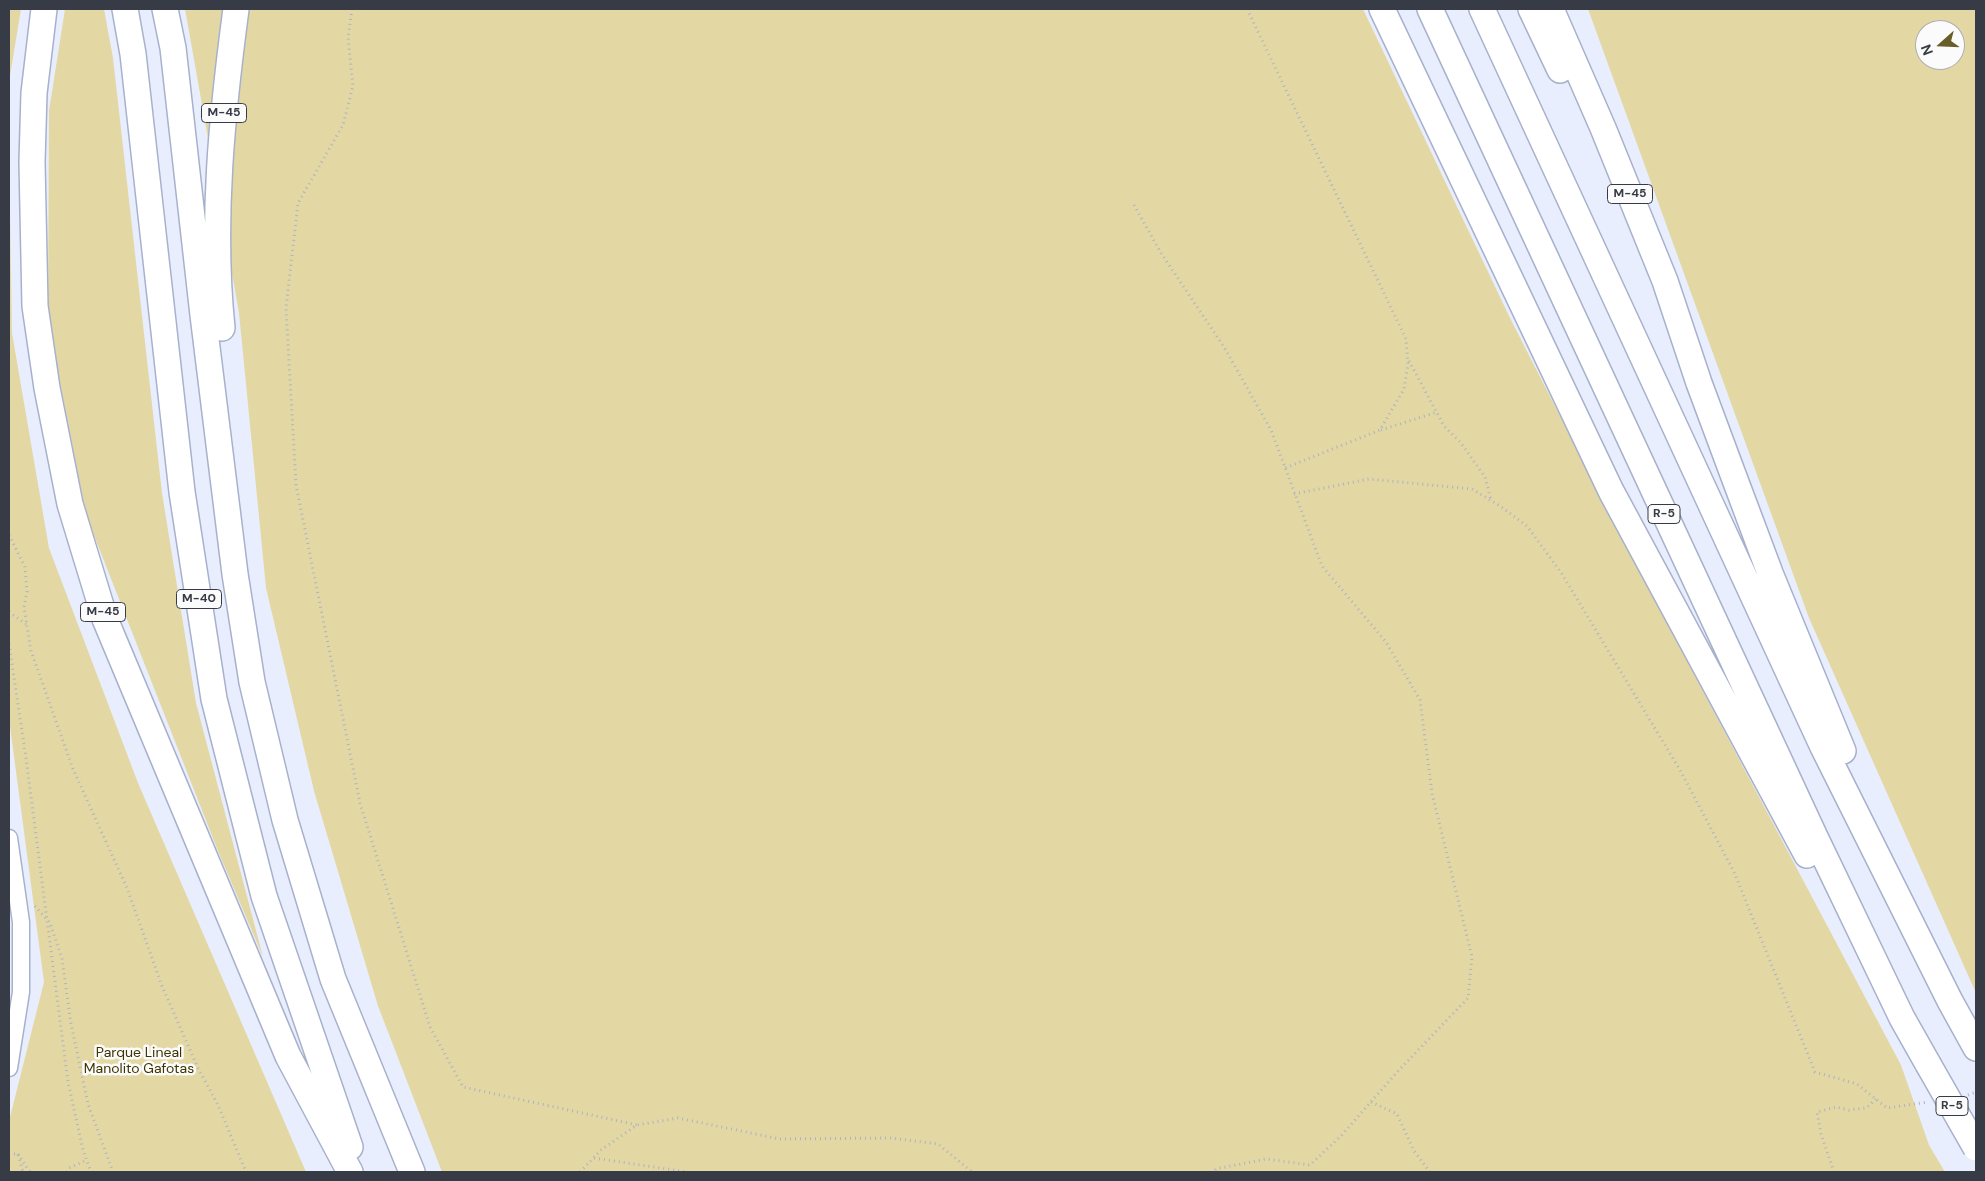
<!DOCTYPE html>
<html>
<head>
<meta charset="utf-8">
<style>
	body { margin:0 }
	#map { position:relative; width:1985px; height:1181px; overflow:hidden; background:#e8eefe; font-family:"DM Sans",sans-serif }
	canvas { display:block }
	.frame { position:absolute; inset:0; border:10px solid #373b45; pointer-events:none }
	.north { position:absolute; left:1915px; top:20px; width:50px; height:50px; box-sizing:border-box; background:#fbfbfb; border:1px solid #adaeb2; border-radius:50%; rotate:250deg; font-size:14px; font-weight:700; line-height:20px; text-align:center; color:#373b45 }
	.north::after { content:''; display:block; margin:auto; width:18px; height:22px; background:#695e2a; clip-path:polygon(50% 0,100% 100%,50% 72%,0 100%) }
</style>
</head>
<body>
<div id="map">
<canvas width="1985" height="1181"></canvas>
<div class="frame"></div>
<div class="north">N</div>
</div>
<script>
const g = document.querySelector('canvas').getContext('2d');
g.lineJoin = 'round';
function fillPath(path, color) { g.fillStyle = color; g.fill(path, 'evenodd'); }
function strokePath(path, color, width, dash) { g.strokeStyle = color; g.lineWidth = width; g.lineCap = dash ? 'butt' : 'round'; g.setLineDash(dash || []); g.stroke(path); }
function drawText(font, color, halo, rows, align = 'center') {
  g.font = font + ' "DM Sans",sans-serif'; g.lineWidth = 5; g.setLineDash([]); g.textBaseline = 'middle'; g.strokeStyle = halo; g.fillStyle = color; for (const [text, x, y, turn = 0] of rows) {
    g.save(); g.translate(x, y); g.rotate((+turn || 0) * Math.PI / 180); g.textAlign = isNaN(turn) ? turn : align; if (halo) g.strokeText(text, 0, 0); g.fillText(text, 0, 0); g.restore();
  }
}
fillPath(new Path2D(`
	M 9,9 L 21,9 L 9,82 Z
	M 65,9 L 104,9 L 113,58 L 162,493 L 196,703 L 263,957 L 218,851 L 86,515 L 48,321 L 49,111 Z
	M 185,9 L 1363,9 L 1510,318 L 1634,561 L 1901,1065 L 1929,1145 L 1945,1172 L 442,1172 L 378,1006 L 314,791 L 266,588 L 239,313 Z
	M 1588,9 L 1976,9 L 1976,993 L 1809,618 ZM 1925,30 L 1955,30 L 1955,60 L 1925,60 Z
	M 9,151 L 12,333 L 49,548 L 138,783 L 306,1172 L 9,1172 L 9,1121 L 44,982 L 9,719 Z`), '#e3d8a4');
const minor = new Path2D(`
	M 9,838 L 21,922 L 21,992 L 9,1068`);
const highway = new Path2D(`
	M 44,9 L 34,93 L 32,162 L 35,306 L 47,388 L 70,504 L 105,619 L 288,1056 L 350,1172
	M 125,9 L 133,54 L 182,492 L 214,699 L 264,896 L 350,1147
	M 165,9 L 173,48 L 203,315 L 235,574 L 252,682 L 285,820 L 333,979 L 412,1172
	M 1382,9 L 1611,491 L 1807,855
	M 1430,9 L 1815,837 L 1902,1018 L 1928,1064
	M 1482,9 L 1823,747 L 1950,1001 L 1976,1048
	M 1531,9 L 1560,70
	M 1551,9 L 1603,128 L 1665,281 L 1699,383 L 1731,469 L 1770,573 L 1843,751
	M 222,328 C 211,222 222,114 236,9`);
strokePath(minor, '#a8b1cb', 19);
strokePath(highway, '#a8b1cb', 28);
strokePath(new Path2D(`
	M 352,9 L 348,38 L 353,86 L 343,125 L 298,203 L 286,308 L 296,485 L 360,803 L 430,1027 L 463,1087 L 637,1125
	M 1247,9 L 1406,339 L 1408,364 L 1404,389 L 1380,430 L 1285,468
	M 1134,205 L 1161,253 L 1224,347 L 1271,430 L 1322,566 L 1386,642 L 1420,700 L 1432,793 L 1472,957 L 1468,998 L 1399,1070 L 1341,1136 L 1310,1165 L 1266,1159 L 1216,1169 L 1213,1172
	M 1409,361 L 1444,426 L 1461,443 L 1485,477 L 1491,500
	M 1381,430 L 1437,412
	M 1294,494 L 1369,479 L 1472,489 L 1500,506 L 1527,526 L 1562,574 L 1680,770 L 1734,872 L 1815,1072 L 1857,1084 L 1887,1108 L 1928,1102
	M 9,535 L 25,567 L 27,592 L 24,607 L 31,651 L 73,769 L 127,888 L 162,986 L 198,1068 L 218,1105 L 246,1172
	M 9,612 L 26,624
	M 9,644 L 26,758 L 68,1082 L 83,1150 L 91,1172
	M 35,906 L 50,923 L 62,959 L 71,1024 L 88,1104 L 113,1172
	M 1968,1095 L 1976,1092
	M 1371,1102 L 1397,1114 L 1414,1151 L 1430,1172
	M 9,1154 L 18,1154 L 23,1172
	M 18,1154 L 30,1172
	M 594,1158 L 687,1172
	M 67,1172 L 69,1168 L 87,1160
	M 580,1172 L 601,1150 L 637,1125 L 678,1118 L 780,1139 L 891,1138 L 938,1144 L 972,1172
	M 1834,1172 L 1821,1134 L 1817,1112 L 1836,1107 L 1849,1110 L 1866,1108 L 1876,1099`), '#adb3c1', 3, [1, 4]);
strokePath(minor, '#fff', 16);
strokePath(highway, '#fff', 25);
const highwayBridge = new Path2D(`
	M 1928,1064 L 1976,1148`);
strokePath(highwayBridge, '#a8b1cb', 28, []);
strokePath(highwayBridge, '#fff', 25);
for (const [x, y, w] of [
	[224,113,45],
	[1630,194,45],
	[1664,514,32],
	[199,599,45],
	[103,612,45],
	[1952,1106,32]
]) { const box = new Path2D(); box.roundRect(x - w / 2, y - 9.5, w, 19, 4); g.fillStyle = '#fbfbfb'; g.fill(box); strokePath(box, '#373b45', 1); }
drawText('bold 12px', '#373b45', null, [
	["M-45",224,113],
	["M-45",1630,194],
	["R-5",1664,514],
	["M-40",199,599],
	["M-45",103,612],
	["R-5",1952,1106]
]);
drawText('14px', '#3e3401', '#fbfbfb', [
	["Parque Lineal",139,1053],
	["Manolito Gafotas",139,1069]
]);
</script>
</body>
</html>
